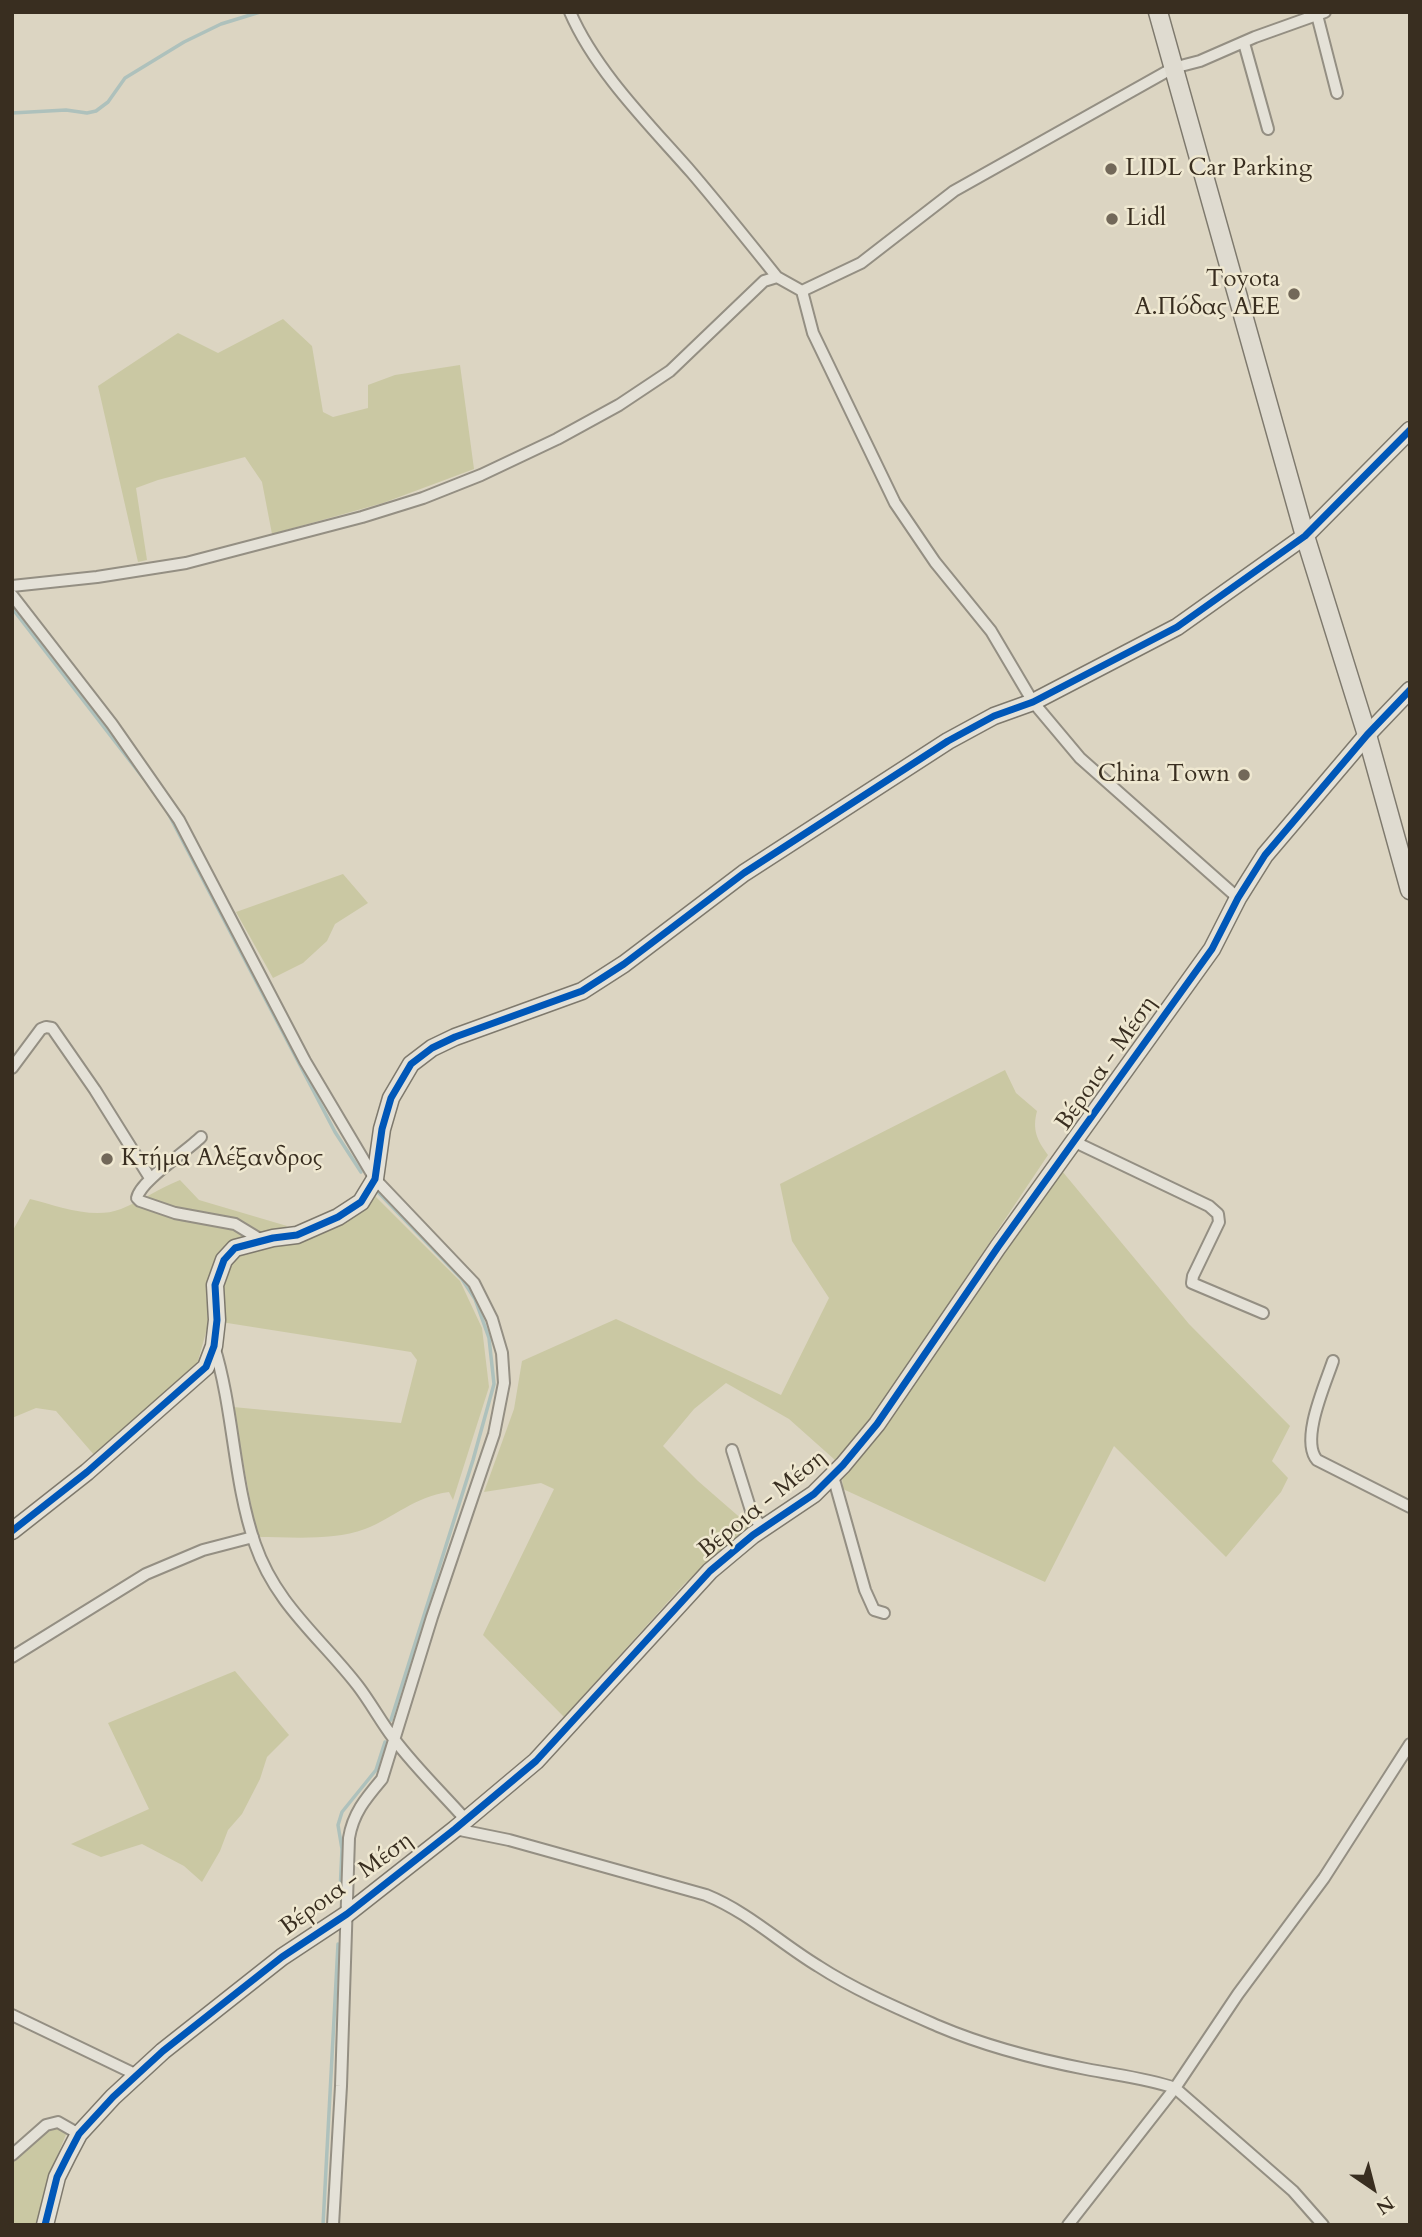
<!DOCTYPE html>
<html>
<head>
<meta charset="utf-8">
<style>
	body { margin:0 }
	#map { position:relative; width:1422px; height:2237px; overflow:hidden; background:#dcd5c2; font-family:Cardo,serif }
	canvas { display:block }
	.frame { position:absolute; inset:0; border:14px solid #392e20; pointer-events:none }
	.north { position:absolute; left:1338px; top:2153px; width:70px; height:70px; -webkit-text-stroke:5px #efe8d1; paint-order:stroke; rotate:145deg; font-size:19px; font-weight:700; line-height:28px; text-align:center; color:#392e20 }
	.north::after { content:''; display:block; margin:auto; width:24px; height:32px; background:#392e20; clip-path:polygon(50% 0,100% 100%,50% 72%,0 100%) }
</style>
</head>
<body>
<div id="map">
<canvas width="1422" height="2237"></canvas>
<div class="frame"></div>
<div class="north">N</div>
</div>
<script>
const g = document.querySelector('canvas').getContext('2d');
g.lineJoin = 'round';
function fillPath(path, color) { g.fillStyle = color; g.fill(path, 'evenodd'); }
function strokePath(path, color, width, dash) { g.strokeStyle = color; g.lineWidth = width; g.lineCap = dash ? 'butt' : 'round'; g.setLineDash(dash || []); g.stroke(path); }
function drawText(font, color, halo, rows, align = 'center') {
  g.font = font + ' Cardo,serif'; g.lineWidth = 5; g.setLineDash([]); g.textBaseline = 'middle'; g.strokeStyle = halo; g.fillStyle = color; for (const [text, x, y, turn = 0] of rows) {
    g.save(); g.translate(x, y); g.rotate((+turn || 0) * Math.PI / 180); g.textAlign = isNaN(turn) ? turn : align; if (halo) g.strokeText(text, 0, 0); g.fillText(text, 0, 0); g.restore();
  }
}
fillPath(new Path2D(`
	M 283,319 L 312,346 L 323,412 L 333,417 L 368,408 L 368,385 L 395,375 L 460,365 L 474,469 L 383,503 L 272,534 L 262,482 L 245,457 L 158,480 L 136,488 L 147,560 L 138,562 L 98,386 L 178,333 L 218,353 Z
	M 343,874 L 368,903 L 335,924 L 327,941 L 303,963 L 273,978 L 236,912 Z
	M 1005,1070 L 1016,1093 L 1037,1111 C 1032,1130 1037,1140 1048,1155 L 882,1403 L 849,1446 L 835,1460 L 789,1419 L 726,1383 L 694,1409 L 663,1446 L 698,1481 L 752,1528 L 715,1556 L 684,1584 L 564,1717 L 483,1635 L 554,1489 L 541,1483 L 484,1492 L 514,1409 L 522,1361 L 616,1319 L 781,1395 L 829,1298 L 792,1241 L 780,1184 Z
	M 1062,1171 L 1189,1324 L 1290,1426 L 1272,1461 L 1288,1478 L 1281,1492 L 1226,1557 L 1114,1446 L 1045,1582 L 843,1489 L 842,1478 L 889,1418 Z
	M 180,1180 L 199,1200 L 287,1226 L 283,1231 L 220,1254 L 214,1262 L 206,1286 L 208,1325 L 196,1368 L 95,1456 L 56,1411 L 36,1408 L 12,1418 L 12,1232 L 30,1199 C 58,1206 93,1220 121,1209 C 141,1201 160,1188 180,1180 Z
	M 375,1196 L 460,1281 L 482,1328 L 489,1387 L 453,1500 L 449,1492 C 413,1497 396,1517 365,1529 C 332,1541 292,1537 257,1537 L 233,1407 L 401,1423 L 417,1360 L 411,1352 L 221,1322 L 219,1286 L 236,1252 L 364,1206 Z
	M 235,1671 L 289,1735 L 267,1757 L 260,1779 L 242,1814 L 228,1830 L 220,1851 L 202,1882 L 184,1866 L 142,1844 L 101,1857 L 71,1844 L 149,1809 L 108,1723 Z
	M 56,2126 L 67,2132 L 53,2166 L 36,2225 L 12,2225 L 12,2160 L 43,2131 Z`), '#cac8a3');
strokePath(new Path2D(`
	M 12,113 L 66,110 L 87,113 L 96,111 L 108,102 L 125,78 L 184,42 L 221,24 L 260,12
	M 12,608 L 144,779
	M 167,811 L 335,1132 L 361,1172
	M 378,1192 L 462,1279 L 475,1299 L 489,1338 L 494,1384 L 473,1460 L 391,1720
	M 340,1892 L 342,1849 L 338,1825 L 342,1812 L 376,1770 L 385,1742
	M 323,2225 L 338,1944`), '#aec1bc', 3.5);
const street = new Path2D(`
	M 570,12 C 596,72 650,125 692,173 C 721,207 749,242 777,277
	M 1317,15 L 1337,93
	M 1244,43 L 1268,129
	M 802,291 L 813,333 L 895,503 L 935,562 L 991,631 L 1033,702 L 1080,758 L 1238,898
	M 12,586 L 97,577 L 186,563 L 362,517 L 423,498 L 481,475 L 557,439 L 619,405 L 670,371 L 764,281 L 777,277 L 802,291 L 861,263 L 954,191 L 1173,68 L 1200,61 L 1255,37 L 1325,12
	M 12,595 L 112,724 L 179,820 L 305,1061 L 375,1179 L 474,1283 L 492,1319 L 502,1353 L 504,1383 L 494,1434 L 432,1617 L 382,1779 C 366,1798 353,1813 349,1838 L 341,2086 L 333,2225
	M 12,1068 L 41,1029 L 46,1027 L 52,1028 L 95,1090 L 150,1178
	M 201,1137 C 186,1152 140,1181 137,1198 L 140,1201 L 175,1213 L 235,1224 L 263,1241
	M 1075,1142 L 1209,1206 L 1218,1214 L 1219,1222 L 1193,1276 L 1192,1283 L 1263,1313
	M 214,1346 C 234,1411 233,1480 255,1544 C 276,1605 321,1638 358,1686 C 371,1703 381,1722 394,1739 C 415,1767 441,1792 465,1819
	M 1333,1361 C 1325,1385 1300,1440 1317,1460 L 1410,1507
	M 732,1450 L 753,1517 L 764,1528
	M 833,1476 L 865,1590 L 874,1610 L 884,1613
	M 12,1657 L 146,1574 L 203,1550 L 253,1537
	M 455,1829 L 509,1840 L 706,1895 C 748,1912 780,1943 818,1966 C 855,1990 897,2008 938,2026 C 985,2046 1035,2059 1086,2069 C 1116,2075 1146,2078 1175,2088 L 1293,2191 L 1323,2225
	M 12,2015 L 137,2075
	M 12,2155 L 46,2125 L 58,2122 L 79,2134
	M 1068,2225 L 1175,2088 L 1238,1994 L 1324,1878 L 1410,1744`);
const secondary = new Path2D(`
	M 12,1531 L 87,1472 L 206,1367 L 214,1346 L 217,1320 L 215,1285 L 224,1260 L 235,1248 L 273,1238 L 297,1235 L 338,1217 L 361,1202 L 375,1179 L 382,1129 L 391,1098 L 411,1064 L 432,1048 L 455,1037 L 582,991 L 624,964 L 744,873 L 948,741 L 994,716 L 1033,702 L 1177,627 L 1305,536 L 1410,430
	M 45,2225 L 57,2177 L 68,2155 L 79,2134 L 113,2097 L 163,2051 L 282,1957 L 347,1914 L 455,1829 L 536,1761 L 710,1571 L 753,1535 L 814,1494 L 843,1465 L 877,1424 L 998,1247 L 1212,949 L 1238,898 L 1265,855 L 1367,735 L 1410,690`);
const primary = new Path2D(`
	M 1158,12 L 1305,536 L 1367,735 L 1410,890`);
strokePath(street, '#948f83', 14);
strokePath(secondary, '#7e796d', 19);
strokePath(primary, '#7e796d', 21);
strokePath(street, '#e4e1d7', 10);
strokePath(secondary, '#e4e1d7', 16);
strokePath(primary, '#dfdbd0', 18);
strokePath(new Path2D(`
	M 12,1531 L 87,1472 L 206,1367 L 214,1346 L 217,1320 L 215,1285 L 224,1260 L 235,1248 L 273,1238 L 297,1235 L 338,1217 L 361,1202 L 375,1179 L 382,1129 L 391,1098 L 411,1064 L 432,1048 L 455,1037 L 582,991 L 624,964 L 744,873 L 948,741 L 994,716 L 1033,702 L 1177,627 L 1305,536 L 1410,430
	M 45,2225 L 57,2177 L 68,2155 L 79,2134 L 113,2097 L 163,2051 L 282,1957 L 347,1914 L 455,1829 L 536,1761 L 710,1571 L 753,1535 L 814,1494 L 843,1465 L 877,1424 L 998,1247 L 1212,949 L 1238,898 L 1265,855 L 1367,735 L 1410,690`), '#0057b8', 7);
for (const [x, y, r, color] of [
	[1111,169,7,"#726859"],
	[1112,219,7,"#726859"],
	[1294,294,7,"#726859"],
	[1244,775,7,"#726859"],
	[107,1159,7,"#726859"]
]) { const dot = new Path2D(); dot.arc(x, y, r, 0, 2 * Math.PI); g.fillStyle = color; g.fill(dot); strokePath(dot, '#efe8d1', 2.5); }
drawText('24px', '#392e20', '#efe8d1', [
	["LIDL Car Parking",1125,169],
	["Lidl",1126,219],
	["Toyota",1280,280,"right"],
	["Α.Πόδας ΑΕΕ",1280,308,"right"],
	["China Town",1230,775,"right"],
	["Κτήμα Αλέξανδρος",121,1159]
], 'left');
drawText('24px', '#392e20', '#efe8d1', [
	["Βέροια - Μέση",1107,1064,-55],
	["Βέροια - Μέση",763,1505,-39],
	["Βέροια - Μέση",347,1885,-36]
]);
</script>
</body>
</html>
